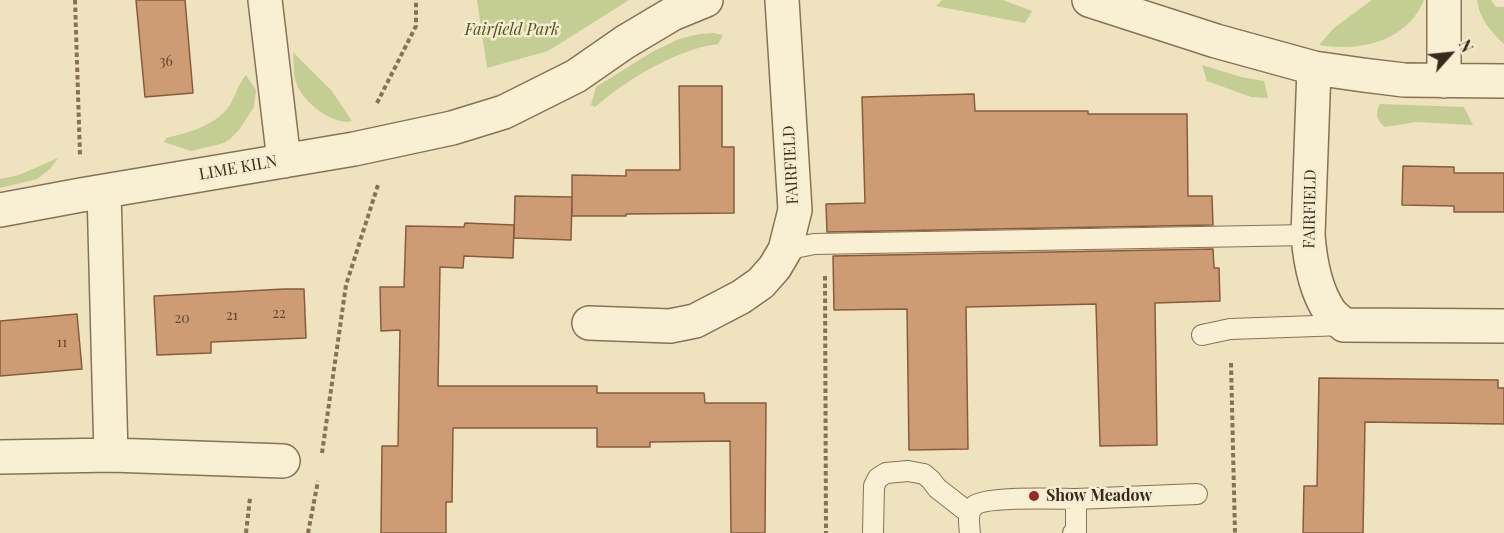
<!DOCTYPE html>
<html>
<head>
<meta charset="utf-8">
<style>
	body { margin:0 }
	#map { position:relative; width:1504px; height:533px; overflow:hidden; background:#efe2bf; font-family:"Playfair Display",serif }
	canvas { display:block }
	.north { position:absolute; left:1420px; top:24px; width:60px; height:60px; -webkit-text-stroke:4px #f6eccf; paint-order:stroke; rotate:63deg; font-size:16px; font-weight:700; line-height:24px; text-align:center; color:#372a1c }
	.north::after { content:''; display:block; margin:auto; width:21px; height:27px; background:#372a1c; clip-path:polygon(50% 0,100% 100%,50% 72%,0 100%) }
</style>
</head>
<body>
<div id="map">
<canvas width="1504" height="533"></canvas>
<div class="north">N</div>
</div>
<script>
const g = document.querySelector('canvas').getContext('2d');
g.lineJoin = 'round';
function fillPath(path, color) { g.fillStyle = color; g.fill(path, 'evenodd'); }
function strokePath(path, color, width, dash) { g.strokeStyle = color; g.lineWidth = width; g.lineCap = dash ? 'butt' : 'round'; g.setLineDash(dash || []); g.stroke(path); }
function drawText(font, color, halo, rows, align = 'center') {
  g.font = font + ' "Playfair Display",serif'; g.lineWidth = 5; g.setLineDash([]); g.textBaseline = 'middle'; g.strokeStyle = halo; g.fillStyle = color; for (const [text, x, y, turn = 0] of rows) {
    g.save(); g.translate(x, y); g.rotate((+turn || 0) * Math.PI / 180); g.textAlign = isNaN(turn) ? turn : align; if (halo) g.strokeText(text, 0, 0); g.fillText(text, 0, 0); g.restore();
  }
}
fillPath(new Path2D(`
	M 477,0 L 629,0 L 548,51 L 487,68 Z
	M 942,0 L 1003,0 L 1032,11 L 1025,23 L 936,6 Z
	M 1372,0 L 1424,0 C 1407,42 1359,52 1319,45 L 1334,28 Z
	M 1477,0 L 1491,0 L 1496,7 L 1504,7 L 1504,44 C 1491,32 1479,18 1477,0 Z
	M 714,33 L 723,35 L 718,44 C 677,49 626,80 595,107 L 591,105 L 596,87 L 652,52 L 679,39 L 699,34 Z
	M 293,52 L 331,90 L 352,121 C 333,126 301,101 296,82 C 293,73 294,62 293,52 Z
	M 1202,65 L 1241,77 L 1264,81 L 1268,98 L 1251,97 L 1207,81 Z
	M 246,75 L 256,90 L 254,107 L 239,130 L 230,139 L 224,143 L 191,151 L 164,142 L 166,138 C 188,133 217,125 230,105 C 236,95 238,84 246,75 Z
	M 1380,104 L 1464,107 L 1473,125 L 1416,122 L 1385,127 C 1376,119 1375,115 1380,104 Z
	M 58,158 L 50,169 L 37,179 L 0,188 L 0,179 L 19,175 Z`), '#c4cd93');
const building = new Path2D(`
	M 136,0 L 185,0 L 193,93 L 145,97 Z
	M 679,86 L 722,86 L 722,147 L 734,147 L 734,213 L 626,214 L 626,216 L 572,216 L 572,175 L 626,176 L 626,170 L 680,170 Z
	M 974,94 L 975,111 L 1088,111 L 1088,114 L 1187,114 L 1188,196 L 1212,196 L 1213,225 L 827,232 L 826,204 L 865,203 L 862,97 Z
	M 1403,166 L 1454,167 L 1454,173 L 1504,173 L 1504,212 L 1454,212 L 1454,206 L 1402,205 Z
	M 515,196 L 572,197 L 571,240 L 514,238 Z
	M 465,223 L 514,225 L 513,258 L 464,256 L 463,268 L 440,267 L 438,386 L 597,386 L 597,393 L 704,393 L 705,403 L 766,403 L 765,533 L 731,533 L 730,441 L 650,442 L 650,447 L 597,447 L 597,428 L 453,428 L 452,502 L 446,502 L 446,533 L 381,533 L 382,446 L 398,446 L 400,330 L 381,331 L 380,287 L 404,287 L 406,226 L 464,227 Z
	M 1213,249 L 1214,268 L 1219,268 L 1220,301 L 1155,303 L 1157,445 L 1100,446 L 1096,304 L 966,307 L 968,449 L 909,450 L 907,309 L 834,310 L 833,256 Z
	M 284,289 L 304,289 L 306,338 L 211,342 L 211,353 L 157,355 L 154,296 Z
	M 77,314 L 82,369 L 0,376 L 0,321 Z
	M 1319,378 L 1498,380 L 1498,388 L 1504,388 L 1504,424 L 1365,422 L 1363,533 L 1303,533 L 1304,486 L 1317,486 Z`);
fillPath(building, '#ce9c74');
strokePath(building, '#875c3d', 1.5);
const lane = new Path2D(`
	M 785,250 L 814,244 L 1308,235
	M 1202,335 L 1230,329 L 1344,325
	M 1076,499 L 1197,494
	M 873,533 L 874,486 L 878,478 L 886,473 L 908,471 L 924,474 L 931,480 L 937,488 L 969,513
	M 970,533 C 969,525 967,512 974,506 C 986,496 1057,499 1076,499 L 1076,533 L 1073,533`);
const street = new Path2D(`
	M 265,0 L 284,161
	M 1089,0 L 1216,41 L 1314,68 L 1363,75 L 1404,80 L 1504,81
	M 1314,68 L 1308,235 C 1310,261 1315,290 1330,312 C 1334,317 1340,321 1344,325 L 1504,326
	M 1444,81 L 1444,0
	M 104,191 L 111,455
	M 0,210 L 81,195 L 354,149 L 452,128 L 504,112 L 576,76 L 625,42 L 672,14 L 706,0
	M 589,323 L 670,326 L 695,321 L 741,297 L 761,283 L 775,267 L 785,250 L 795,210 L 782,0
	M 0,457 L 111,455 L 283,461`);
strokePath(lane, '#887257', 22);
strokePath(street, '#887257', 36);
strokePath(new Path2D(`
	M 75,0 L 80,155
	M 377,103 L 416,26 L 416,0
	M 825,276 L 826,533
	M 1231,363 L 1235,533
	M 322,453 L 346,285 L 378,185
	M 246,533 L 250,498
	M 308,533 L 318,481`), '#887257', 4, [4.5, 3]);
strokePath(lane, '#f9efd2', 20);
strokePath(street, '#f9efd2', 33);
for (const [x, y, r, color] of [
	[1034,496,6,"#982926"]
]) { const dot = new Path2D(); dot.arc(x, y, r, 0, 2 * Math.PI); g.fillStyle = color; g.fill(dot); strokePath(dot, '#f6eccf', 2); }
drawText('14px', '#5d4632', null, [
	["36",166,62],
	["22",279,314],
	["21",232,316],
	["20",182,319],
	["11",62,343]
]);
drawText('italic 16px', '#465422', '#f6eccf', [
	["Fairfield Park",512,30]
]);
drawText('16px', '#372a1c', '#f6eccf', [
	["FAIRFIELD",791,165,-93],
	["LIME KILN",238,168,-10],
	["FAIRFIELD",1310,209,-89]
]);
drawText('bold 16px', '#372a1c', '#f6eccf', [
	["Show Meadow",1046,496]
], 'left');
</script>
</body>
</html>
